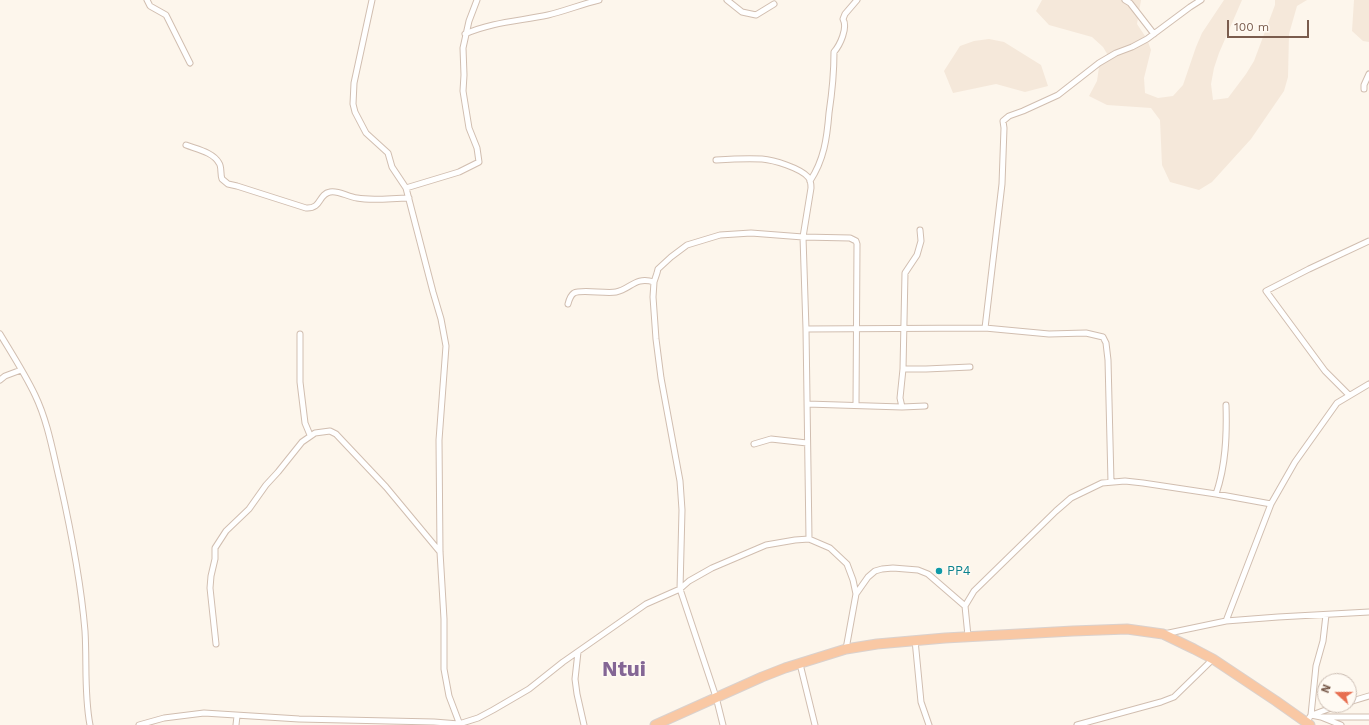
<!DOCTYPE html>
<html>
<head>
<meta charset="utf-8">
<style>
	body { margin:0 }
	#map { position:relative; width:1369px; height:725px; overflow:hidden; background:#fdf6ec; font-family:"Work Sans",sans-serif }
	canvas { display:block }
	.north { position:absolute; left:1317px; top:673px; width:40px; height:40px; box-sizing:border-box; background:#fffaf3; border:1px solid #cabbb1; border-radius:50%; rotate:291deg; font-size:11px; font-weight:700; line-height:16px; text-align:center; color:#7a5c4d }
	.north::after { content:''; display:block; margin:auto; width:14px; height:18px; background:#e76f51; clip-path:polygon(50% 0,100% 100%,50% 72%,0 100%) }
	.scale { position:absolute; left:1227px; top:20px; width:82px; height:18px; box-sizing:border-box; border:2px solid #7a5c4d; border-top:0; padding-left:5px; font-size:12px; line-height:14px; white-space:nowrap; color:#7a5c4d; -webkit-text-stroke:3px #fffaf3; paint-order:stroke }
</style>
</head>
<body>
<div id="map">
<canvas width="1369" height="725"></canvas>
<div class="north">N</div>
<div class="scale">100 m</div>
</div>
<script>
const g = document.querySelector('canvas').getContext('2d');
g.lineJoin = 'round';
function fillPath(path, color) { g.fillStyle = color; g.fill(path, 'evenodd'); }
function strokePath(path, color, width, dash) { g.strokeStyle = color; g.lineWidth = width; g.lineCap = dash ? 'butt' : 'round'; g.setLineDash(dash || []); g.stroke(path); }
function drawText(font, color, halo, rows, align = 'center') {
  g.font = font + ' "Work Sans",sans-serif'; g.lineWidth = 3; g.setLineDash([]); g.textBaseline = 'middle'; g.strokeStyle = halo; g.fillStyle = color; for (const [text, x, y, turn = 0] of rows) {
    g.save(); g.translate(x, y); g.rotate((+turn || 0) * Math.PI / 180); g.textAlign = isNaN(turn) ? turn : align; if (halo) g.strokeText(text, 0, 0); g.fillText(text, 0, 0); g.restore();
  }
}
fillPath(new Path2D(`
	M 1042,0 L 1141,0 L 1137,24 L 1147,39 L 1151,50 L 1144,78 L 1145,93 L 1158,98 L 1173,96 L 1183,85 L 1196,47 L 1202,33 L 1224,0 L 1242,0 L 1219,53 L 1214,68 L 1211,84 L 1213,100 L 1228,98 L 1246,74 L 1254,61 L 1275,5 L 1275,0 L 1307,0 L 1297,6 L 1289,34 L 1288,77 L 1284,91 L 1251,139 L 1212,182 L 1199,190 L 1170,182 L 1162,165 L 1160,120 L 1151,108 L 1107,105 L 1089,96 L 1097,81 L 1099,67 L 1109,57 L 1103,47 L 1092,37 L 1049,25 L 1036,11 Z
	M 1354,0 L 1369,0 L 1369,42 L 1363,41 L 1352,31 Z
	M 989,39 L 1004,42 L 1041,65 L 1048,86 L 1025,92 L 996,84 L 953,93 L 944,71 L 960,46 L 974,41 Z`), '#f5e8da');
const minor = new Path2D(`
	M 147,0 L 150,6 L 166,15 L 190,63
	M 372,0 L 354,83 L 353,104 L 355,112 L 366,133 L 388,153 L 392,167 L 406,188 L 433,292 L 441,319 L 446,346 L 439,440 L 440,552 L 444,619 L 444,669 L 449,696 L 460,725
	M 727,0 L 742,12 L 756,15 L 774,4
	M 1125,0 L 1130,3 L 1154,34
	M 465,34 C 492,22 520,21 548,15 C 565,11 582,4 599,0
	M 1364,89 L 1364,85 L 1369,74
	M 186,145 C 196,149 213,152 219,163 C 222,167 220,174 222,179 L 228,184 L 237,186 L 306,208 C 322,209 318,194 330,192 C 338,190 348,197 357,198 C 373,201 392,198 409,198
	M 716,160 C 731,159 746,158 762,159 C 774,160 800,168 808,177 C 811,180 811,184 811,188 L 803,237 L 806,329 L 809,539
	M 810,181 C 824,160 827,138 829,113 C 832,93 834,73 834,52 C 840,45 848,28 843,19 L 845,14 L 857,0
	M 406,188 L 459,172 L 479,162 L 477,148 L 469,128 L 463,91 L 464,75 L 463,48 L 469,21 L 477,0
	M 568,304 C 569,300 571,295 574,293 C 581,289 606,294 616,292 C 631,289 635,276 654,282
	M 985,328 L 1002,184 L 1004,128 L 1003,121 L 1009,116 L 1023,111 L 1058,95 L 1099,63 L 1116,53 L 1132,47 L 1147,39 L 1190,7 L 1201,0
	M 806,329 L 985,328 L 1049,334 L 1086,333 L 1103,337 L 1106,343 L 1108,360 L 1111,482
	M 0,334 C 12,354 25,374 35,395 C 48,422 53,453 60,482 C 71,531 81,582 85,631 C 87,663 84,694 90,725
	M 300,334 L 300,382 L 305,423 L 310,435
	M 903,369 L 926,369 L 970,367
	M 0,380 L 5,376 L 21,370
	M 1349,395 L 1325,371 L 1266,291 L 1309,269 L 1369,241
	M 807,404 L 902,407 L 925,406
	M 902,407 L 900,398 L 903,369 L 905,273 L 917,255 L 921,241 L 920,230
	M 754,444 L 771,439 L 807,443
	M 1216,494 C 1226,465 1227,435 1226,405
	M 856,594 L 868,577 L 875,571 L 882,569 L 893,568 L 918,570 L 928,574 L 965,606
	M 1226,621 L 1271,504 L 1295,462 L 1337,403 L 1369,384
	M 1164,634 L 1226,621 L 1278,617 L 1369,612
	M 968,636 L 965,606 L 974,591 L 1056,511 L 1071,498 L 1102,483 L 1125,481 L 1143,483 L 1216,494 L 1271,504
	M 915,640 L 921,702 L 929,725
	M 216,644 L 210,588 L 211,576 L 215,559 L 215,548 L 226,531 L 249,509 L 266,485 L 278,472 L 302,442 L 315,433 L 330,431 L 336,434 L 386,487 L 440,552
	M 578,652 L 575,679 L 577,694 L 584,725
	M 800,664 L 815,725
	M 1349,702 L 1369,696
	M 1311,715 L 1321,717 L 1341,725
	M 1312,715 L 1339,705
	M 1321,717 L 1369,717
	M 1306,723 L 1311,715 L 1316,666 L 1323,641 L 1326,615
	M 139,725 L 164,718 L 204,713 L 299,719 L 434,722 L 459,724 L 478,718 L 493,710 L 529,689 L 563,662 L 646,604 L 680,589 L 689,581 L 712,568 L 766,545 L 795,540 L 809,539 L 830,548 L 847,564 L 853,580 L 856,594 L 846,649
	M 236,725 L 237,716
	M 723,725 L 716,697 L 680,589 L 682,510 L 680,481 L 661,378 L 656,339 L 653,297 L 654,282 L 657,273 L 658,269 L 671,257 L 687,245 L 720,235 L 751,233 L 803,237 L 850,238 L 856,241 L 857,244 L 856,405
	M 1077,725 L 1161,702 L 1174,697 L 1213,659`);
const trunk = new Path2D(`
	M 655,725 L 762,677 L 785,668 L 846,649 L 877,644 L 945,638 L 1073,631 L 1127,629 L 1163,634 L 1194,649 L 1213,659 L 1276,701 L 1310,725`);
strokePath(minor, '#d1beb0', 7);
strokePath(trunk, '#dad1cd', 11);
strokePath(minor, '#fff', 5);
strokePath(trunk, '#f9c8a4', 9);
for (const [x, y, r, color] of [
	[939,571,4,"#0f9aa8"]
]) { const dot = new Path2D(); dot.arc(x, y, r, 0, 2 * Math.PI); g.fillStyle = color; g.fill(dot); strokePath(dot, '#fffaf3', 1.5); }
drawText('13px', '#0d838f', '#fffaf3', [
	["PP4",947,571]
], 'left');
drawText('bold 21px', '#846695', '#fffaf3', [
	["Ntui",624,670]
]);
</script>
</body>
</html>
